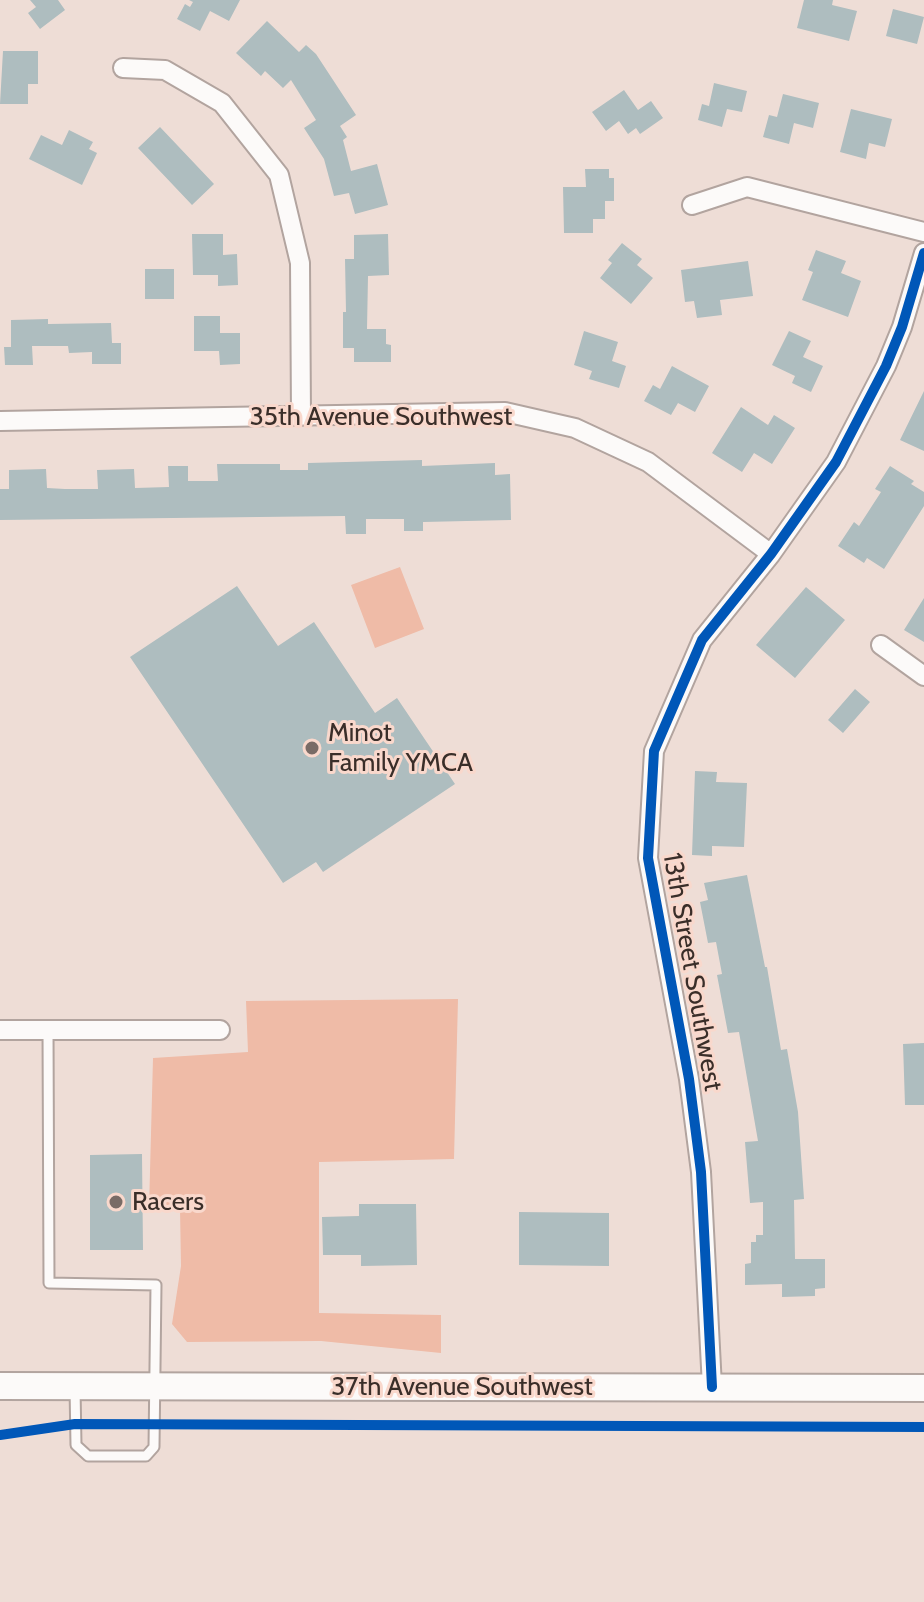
<!DOCTYPE html>
<html>
<head>
<meta charset="utf-8">
<style>
	body { margin:0 }
	canvas { display:block; background:#eeddd6 }
</style>
</head>
<body>
<canvas width="924" height="1602"></canvas>
<script>
const g = document.querySelector('canvas').getContext('2d');
g.lineJoin = 'round';
function fillPath(path, color) { g.fillStyle = color; g.fill(path, 'evenodd'); }
function strokePath(path, color, width, dash) { g.strokeStyle = color; g.lineWidth = width; g.lineCap = dash ? 'butt' : 'round'; g.setLineDash(dash || []); g.stroke(path); }
function drawText(font, color, halo, rows, align = 'center') {
  g.font = font + ' Cabin,sans-serif'; g.lineWidth = 6; g.setLineDash([]); g.textBaseline = 'middle'; g.strokeStyle = halo; g.fillStyle = color; for (const [text, x, y, turn = 0] of rows) {
    g.save(); g.translate(x, y); g.rotate((+turn || 0) * Math.PI / 180); g.textAlign = isNaN(turn) ? turn : align; if (halo) g.strokeText(text, 0, 0); g.fillText(text, 0, 0); g.restore();
  }
}
fillPath(new Path2D(`
	M 400,567 L 424,629 L 375,648 L 351,585 Z
	M 458,999 L 454,1159 L 319,1162 L 319,1313 L 441,1315 L 441,1353 L 321,1341 L 187,1342 L 172,1324 L 181,1266 L 180,1208 L 149,1209 L 153,1058 L 248,1052 L 246,1001 Z`), '#efbba7');
fillPath(new Path2D(`
	M 30,0 L 58,0 L 65,10 L 40,29 L 28,13 L 36,7 Z
	M 189,0 L 240,0 L 229,21 L 210,11 L 200,31 L 177,19 L 185,4 L 190,7 L 193,2 Z
	M 804,0 L 833,0 L 832,5 L 857,11 L 849,41 L 797,28 Z
	M 893,9 L 924,17 L 917,44 L 886,36 Z
	M 267,21 L 299,52 L 306,45 L 316,54 L 356,115 L 340,126 L 347,137 L 343,140 L 351,171 L 377,164 L 388,205 L 355,214 L 349,193 L 334,196 L 324,159 L 304,128 L 316,120 L 291,80 L 283,88 L 265,71 L 261,76 L 236,53 Z
	M 3,51 L 38,51 L 38,84 L 28,84 L 28,104 L 0,104 Z
	M 714,83 L 747,91 L 742,112 L 727,109 L 722,127 L 698,120 L 702,104 L 709,106 Z
	M 624,90 L 638,110 L 651,101 L 663,118 L 640,134 L 636,128 L 628,134 L 619,121 L 606,131 L 592,112 Z
	M 783,94 L 819,103 L 813,128 L 794,123 L 789,144 L 763,137 L 769,115 L 777,117 Z
	M 851,109 L 892,119 L 885,147 L 869,143 L 866,159 L 840,152 Z
	M 160,127 L 214,184 L 192,205 L 138,148 Z
	M 69,130 L 93,142 L 89,149 L 97,153 L 82,185 L 29,159 L 41,135 L 62,145 Z
	M 585,169 L 609,169 L 609,178 L 614,178 L 614,201 L 605,201 L 605,219 L 593,219 L 593,233 L 564,233 L 563,187 L 586,187 Z
	M 192,234 L 223,234 L 223,255 L 237,254 L 238,285 L 218,286 L 218,275 L 193,275 Z
	M 388,234 L 389,275 L 368,276 L 367,329 L 386,329 L 386,344 L 391,345 L 391,362 L 354,362 L 354,348 L 343,348 L 343,312 L 346,312 L 345,259 L 354,259 L 354,235 Z
	M 622,243 L 642,259 L 637,265 L 653,278 L 631,304 L 600,278 L 612,263 L 608,260 Z
	M 816,250 L 846,261 L 841,273 L 861,281 L 848,317 L 802,300 L 813,272 L 808,270 Z
	M 748,261 L 753,296 L 720,300 L 722,315 L 697,318 L 694,301 L 685,302 L 681,270 Z
	M 145,269 L 174,269 L 174,299 L 145,299 Z
	M 194,316 L 220,316 L 220,333 L 240,333 L 240,364 L 220,365 L 219,351 L 194,351 Z
	M 48,319 L 48,324 L 111,323 L 112,343 L 121,343 L 121,364 L 92,364 L 92,352 L 69,353 L 68,346 L 32,346 L 33,365 L 5,365 L 4,347 L 11,347 L 11,320 Z
	M 584,331 L 618,342 L 612,361 L 626,366 L 619,388 L 589,379 L 592,371 L 574,365 Z
	M 789,331 L 811,341 L 803,357 L 823,366 L 811,392 L 792,383 L 795,376 L 772,365 Z
	M 672,366 L 709,386 L 695,412 L 678,403 L 671,415 L 644,401 L 653,385 L 660,389 Z
	M 924,391 L 924,451 L 900,440 Z
	M 741,407 L 768,425 L 774,415 L 795,428 L 772,464 L 754,453 L 742,472 L 712,453 Z
	M 422,460 L 422,466 L 495,463 L 495,475 L 510,474 L 511,520 L 423,522 L 423,531 L 404,531 L 404,519 L 366,519 L 366,534 L 346,534 L 345,516 L 0,520 L 0,489 L 9,489 L 9,470 L 46,469 L 47,488 L 65,489 L 98,489 L 97,470 L 134,469 L 135,488 L 169,487 L 168,466 L 188,466 L 188,481 L 218,481 L 217,464 L 280,464 L 280,470 L 308,470 L 308,463 Z
	M 890,466 L 914,481 L 911,484 L 924,492 L 924,506 L 884,569 L 867,558 L 864,563 L 838,546 L 854,522 L 859,526 L 881,492 L 875,489 Z
	M 237,586 L 278,646 L 314,622 L 375,713 L 397,698 L 455,784 L 323,872 L 316,862 L 283,883 L 130,657 Z
	M 806,587 L 845,620 L 795,678 L 756,645 Z
	M 924,598 L 924,642 L 904,630 Z
	M 855,689 L 870,702 L 843,733 L 828,720 Z
	M 695,771 L 717,772 L 716,782 L 747,783 L 744,847 L 712,846 L 712,856 L 692,855 Z
	M 747,875 L 765,967 L 767,967 L 781,1050 L 787,1049 L 798,1112 L 804,1199 L 794,1200 L 795,1259 L 825,1259 L 825,1288 L 815,1289 L 815,1296 L 782,1297 L 782,1284 L 745,1285 L 745,1264 L 751,1263 L 751,1242 L 756,1242 L 756,1235 L 763,1235 L 763,1202 L 750,1203 L 745,1142 L 758,1141 L 739,1032 L 728,1033 L 717,975 L 722,974 L 716,942 L 708,943 L 700,902 L 708,900 L 704,883 Z
	M 924,1043 L 924,1105 L 905,1105 L 903,1044 Z
	M 142,1154 L 143,1250 L 90,1250 L 90,1155 Z
	M 359,1204 L 416,1204 L 417,1265 L 361,1266 L 361,1255 L 323,1255 L 322,1217 L 359,1216 Z
	M 519,1212 L 609,1213 L 609,1266 L 519,1265 Z`), '#aebdbf');
const lane = new Path2D(`
	M 48,1029 L 49,1283 L 156,1285 L 154,1447 L 146,1456 L 88,1456 L 76,1445 L 75,1387`);
const street = new Path2D(`
	M 123,68 L 165,70 L 222,103 L 279,175 L 300,263 L 301,416
	M 692,205 L 747,187 L 924,232
	M 0,421 L 505,412 L 575,428 L 648,462 L 771,554
	M 881,645 L 924,676
	M 0,1030 L 220,1030
	M 712,1387 L 701,1172 L 689,1079 L 648,858 L 654,751 L 702,640 L 771,554 L 836,462 L 886,366 L 902,327 L 924,253`);
const secondary = new Path2D(`
	M 0,1386 L 924,1388`);
strokePath(lane, '#b2a49f', 13);
strokePath(street, '#b2a49f', 22);
strokePath(secondary, '#b2a49f', 30);
strokePath(lane, '#fcfaf9', 9);
strokePath(street, '#fcfaf9', 18);
strokePath(secondary, '#fcfaf9', 26);
strokePath(new Path2D(`
	M 712,1387 L 701,1172 L 689,1079 L 648,858 L 654,751 L 702,640 L 771,554 L 836,462 L 886,366 L 902,327 L 924,253
	M 0,1435 L 75,1424 L 924,1427`), '#0057b8', 10);
for (const [x, y, r, color] of [
	[312,748,8,"#796b66"],
	[116,1202,8,"#796b66"]
]) { const dot = new Path2D(); dot.arc(x, y, r, 0, 2 * Math.PI); g.fillStyle = color; g.fill(dot); strokePath(dot, '#f9d8cc', 3); }
drawText('26px', '#3a2e29', '#f9d8cc', [
	["35th Avenue Southwest",381,417],
	["13th Street Southwest",692,972,80],
	["37th Avenue Southwest",462,1387]
]);
drawText('26px', '#3a2e29', '#f9d8cc', [
	["Minot",328,733],
	["Family YMCA",328,763],
	["Racers",132,1202]
], 'left');
</script>
</body>
</html>
